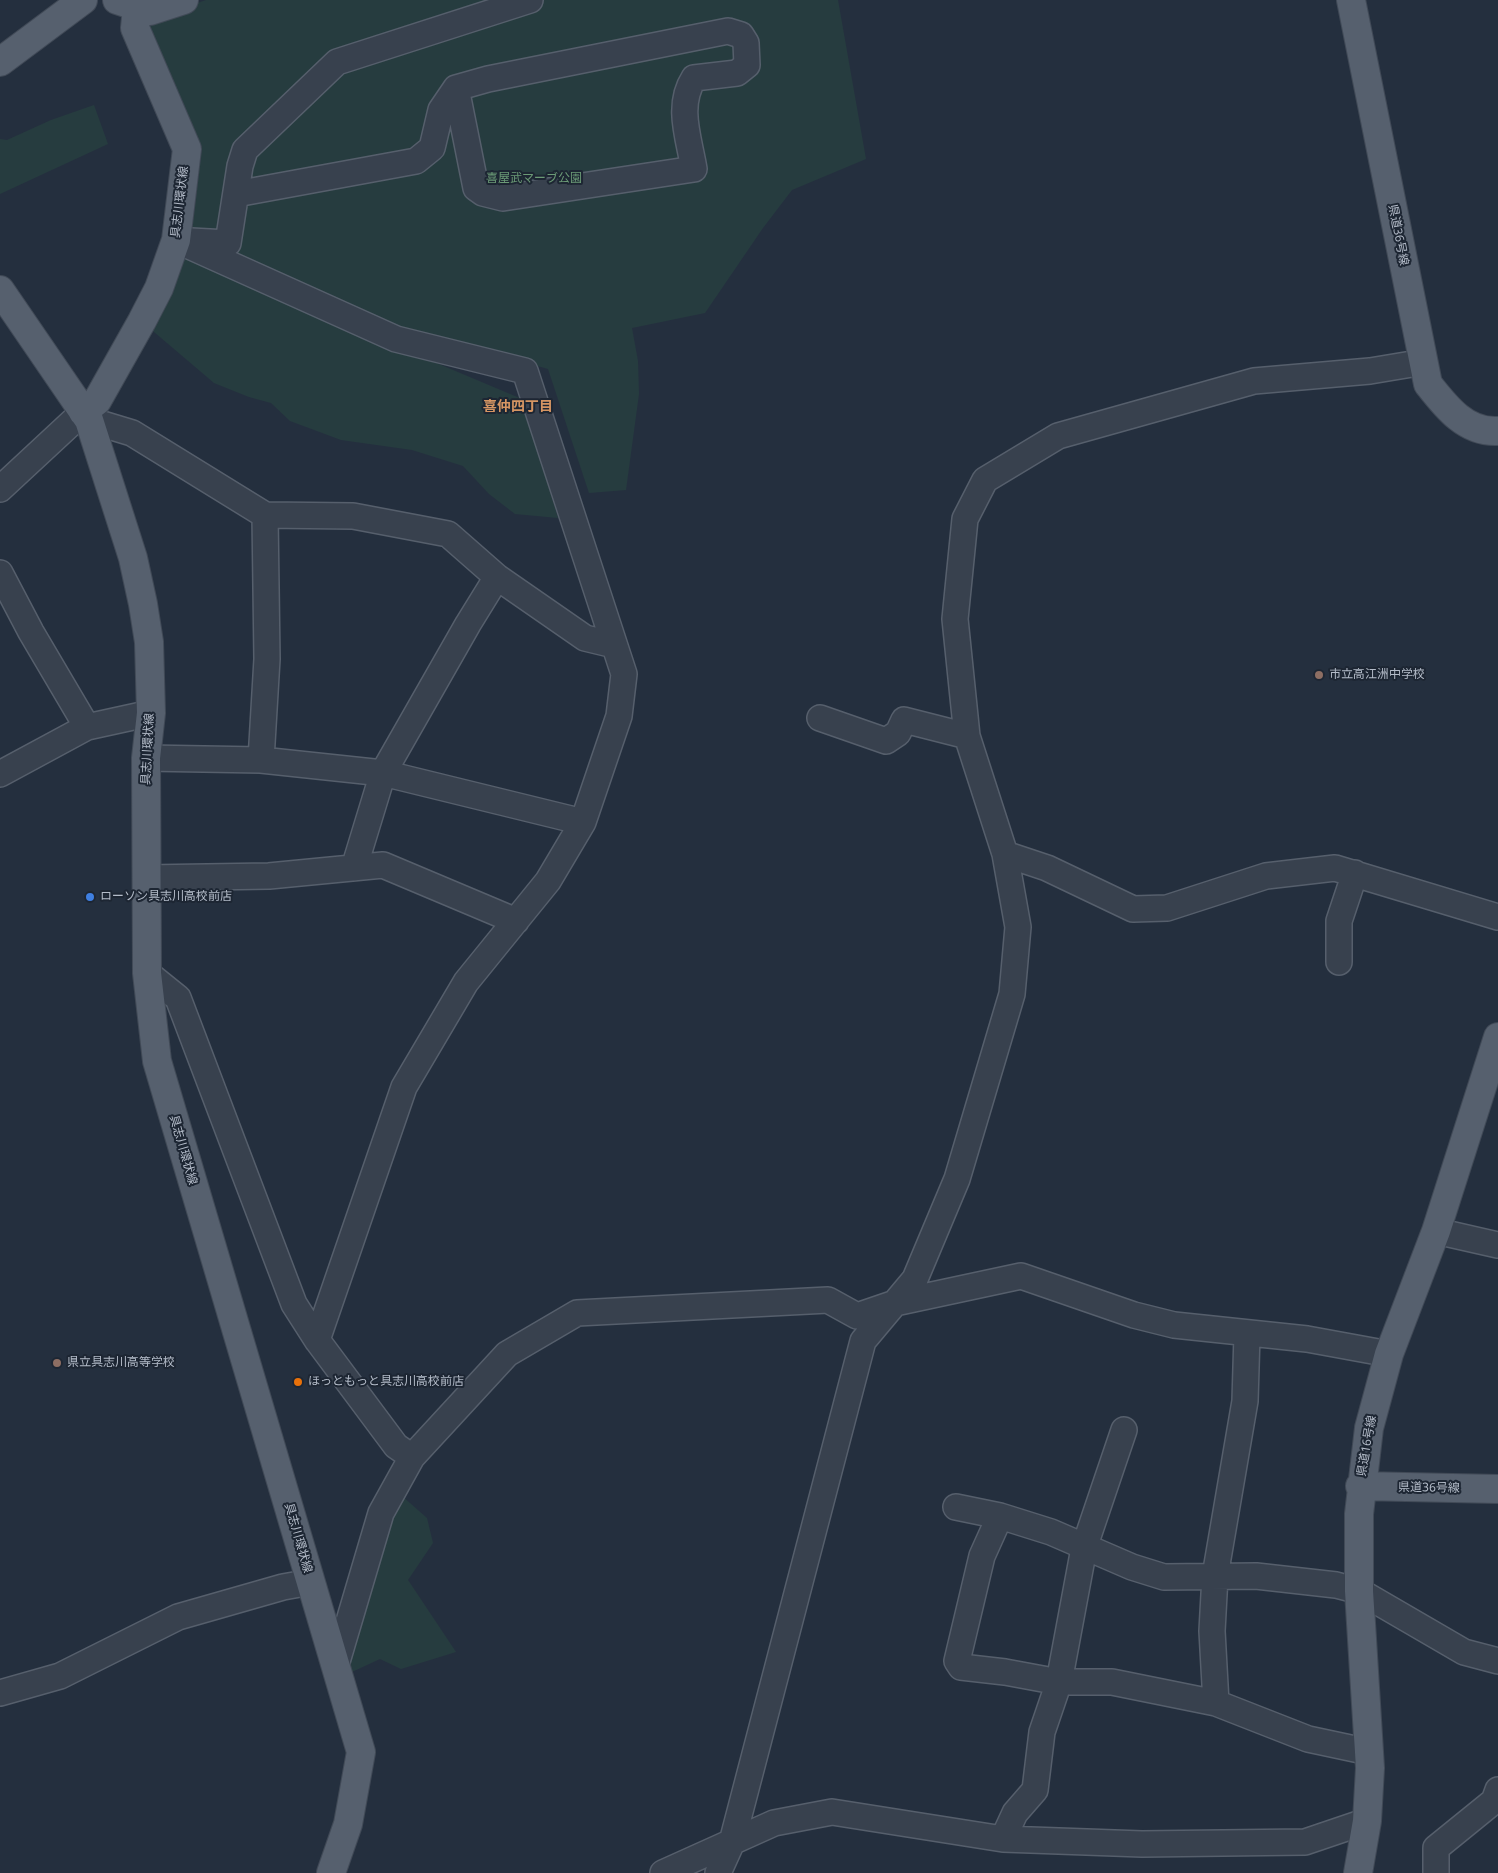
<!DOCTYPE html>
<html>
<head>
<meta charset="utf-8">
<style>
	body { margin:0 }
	canvas { display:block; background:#242f3e }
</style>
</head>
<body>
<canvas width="1498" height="1873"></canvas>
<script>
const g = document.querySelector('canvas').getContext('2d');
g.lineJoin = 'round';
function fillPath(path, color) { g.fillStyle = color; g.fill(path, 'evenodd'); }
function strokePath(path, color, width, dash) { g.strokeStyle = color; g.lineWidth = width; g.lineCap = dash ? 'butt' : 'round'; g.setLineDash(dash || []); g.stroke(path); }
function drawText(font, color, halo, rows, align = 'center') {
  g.font = font + ' "Noto Sans","Noto Sans JP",sans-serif'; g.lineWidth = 4; g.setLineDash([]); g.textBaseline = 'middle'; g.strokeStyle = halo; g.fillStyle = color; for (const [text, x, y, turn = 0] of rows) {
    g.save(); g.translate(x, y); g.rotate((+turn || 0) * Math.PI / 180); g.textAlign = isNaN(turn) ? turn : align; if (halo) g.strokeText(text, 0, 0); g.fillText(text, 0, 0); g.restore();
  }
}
fillPath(new Path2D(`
	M 206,0 L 838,0 L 866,159 L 792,190 L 763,228 L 705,313 L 632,328 L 638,361 L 639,394 L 626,490 L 589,493 L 548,369 L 401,327 L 191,238 L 202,147 L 150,26 L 183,8 Z
	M 94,105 L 108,144 L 0,194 L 0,139 L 7,140 L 51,120 Z
	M 188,251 L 396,346 L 522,399 L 558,518 L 515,514 L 489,494 L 463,466 L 412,450 L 341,440 L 290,421 L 271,403 L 249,397 L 214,383 L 147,326 Z
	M 394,1489 L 427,1518 L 433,1543 L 408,1580 L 456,1652 L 401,1669 L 380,1659 L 339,1678 Z`), '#263c3f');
const minor = new Path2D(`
	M 236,194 L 416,161 L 432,148 L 441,110 L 456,88 L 488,79 L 728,31 L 741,35 L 746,43 L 747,65 L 737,73 L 694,78 C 676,106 689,138 694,169 L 503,198 L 483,193 L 476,188 L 456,88
	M 176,240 L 396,339 L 525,371 L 624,674 L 619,716 L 583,822 L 548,881 L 466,982 L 404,1087 L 317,1340
	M 191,241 L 228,243 L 240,166 L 245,150 L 337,62 L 530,0
	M 89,420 L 132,433 L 265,515 L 353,516 L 448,534 L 497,577 L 585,638 L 614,645
	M 0,489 L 83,412
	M 0,573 L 31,632 L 87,727
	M 820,718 L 886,741 L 898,733 L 904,720 L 967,736
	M 146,758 L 261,760 L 383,773 L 583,822
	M 261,760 L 267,659 L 265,515
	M 0,774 L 87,727 L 151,713
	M 1005,854 L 1047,868 L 1133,909 L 1167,908 L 1266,876 L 1335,868 L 1498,917
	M 354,868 L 383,773 L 468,624 L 497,577
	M 146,878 L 269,876 L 383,865 L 516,921
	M 1339,962 L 1339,921 L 1355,873
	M 147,973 L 178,998 L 294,1304 L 317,1340 L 396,1446 L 412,1457
	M 1436,1231 L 1498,1245
	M 956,1507 L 1000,1516 L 1051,1532 L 1132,1567 L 1164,1577 L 1256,1576 L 1336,1585 L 1359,1591 L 1464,1652 L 1498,1661
	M 1000,1516 L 982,1556 L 957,1661 L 961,1667 L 1005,1672 L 1059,1682 L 1112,1682 L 1216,1703 L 1308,1739 L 1369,1752
	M 336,1665 L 381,1513 L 412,1457 L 507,1354 L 577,1313 L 828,1300 L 857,1316 L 895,1303 L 1021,1276 L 1134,1315 L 1174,1325 L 1307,1339 L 1389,1354
	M 0,1693 L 60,1676 L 178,1617 L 283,1587 L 311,1582
	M 1216,1703 L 1212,1631 L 1215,1576 L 1245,1401 L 1247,1334
	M 1003,1839 L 1015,1813 L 1035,1790 L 1042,1732 L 1059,1682 L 1084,1548 L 1124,1430
	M 663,1873 L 774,1823 L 832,1812 L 1003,1839 L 1142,1844 L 1305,1842 L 1367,1821
	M 718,1873 L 732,1842 L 863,1341 L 915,1279 L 957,1179 L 1012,994 L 1018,927 L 1005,854 L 967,736 L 955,619 L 965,519 L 985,480 L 1058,436 L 1254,381 L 1370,371 L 1424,362
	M 1436,1873 L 1436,1848 L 1494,1801 L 1498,1790`);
const major = new Path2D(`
	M 117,0 L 150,11 L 184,0
	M 1351,0 L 1428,384 C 1446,407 1466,433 1498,431
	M 0,62 L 83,0
	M 0,290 L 89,420 L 133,558 L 143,604 L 149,642 L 151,713 L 146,758 L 147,973 L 157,1061 L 361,1752 L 348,1824 L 331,1873
	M 83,412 L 97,401 L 142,321 L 159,288 L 176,240 L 187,149 L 135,28 L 137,8
	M 1360,1486 L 1498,1489
	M 1358,1873 L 1367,1821 L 1370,1768 L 1359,1591 L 1359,1514 L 1369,1428 L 1389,1354 L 1436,1231 L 1498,1037`);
strokePath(minor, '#565f6c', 28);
strokePath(major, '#414a57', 30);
strokePath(minor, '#38414e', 25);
strokePath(major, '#56606e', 28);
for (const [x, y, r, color] of [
	[1319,675,5,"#8d6e63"],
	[90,897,5,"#3f7fe0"],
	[57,1363,5,"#8d6e63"],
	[298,1382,5,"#e8710a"]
]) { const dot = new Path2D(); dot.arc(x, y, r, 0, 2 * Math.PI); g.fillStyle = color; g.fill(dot); strokePath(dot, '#1d2633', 2); }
drawText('12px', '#6b9a76', '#1d2633', [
	["喜屋武マーブ公園",534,179]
]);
drawText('12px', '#b4bcc9', '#1d2633', [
	["具志川環状線",180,202,-83],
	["県道36号線",1398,235,79],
	["具志川環状線",148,749,-87],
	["具志川環状線",183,1150,74],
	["県道16号線",1367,1446,-80],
	["県道36号線",1429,1488,1],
	["具志川環状線",298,1538,74]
]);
drawText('12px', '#b4bcc9', '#1d2633', [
	["市立高江洲中学校",1329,675],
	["ローソン具志川高校前店",100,897],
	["県立具志川高等学校",67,1363],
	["ほっともっと具志川高校前店",308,1382]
], 'left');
drawText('bold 14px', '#d59563', '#1d2633', [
	["喜仲四丁目",518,407]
]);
</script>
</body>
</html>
